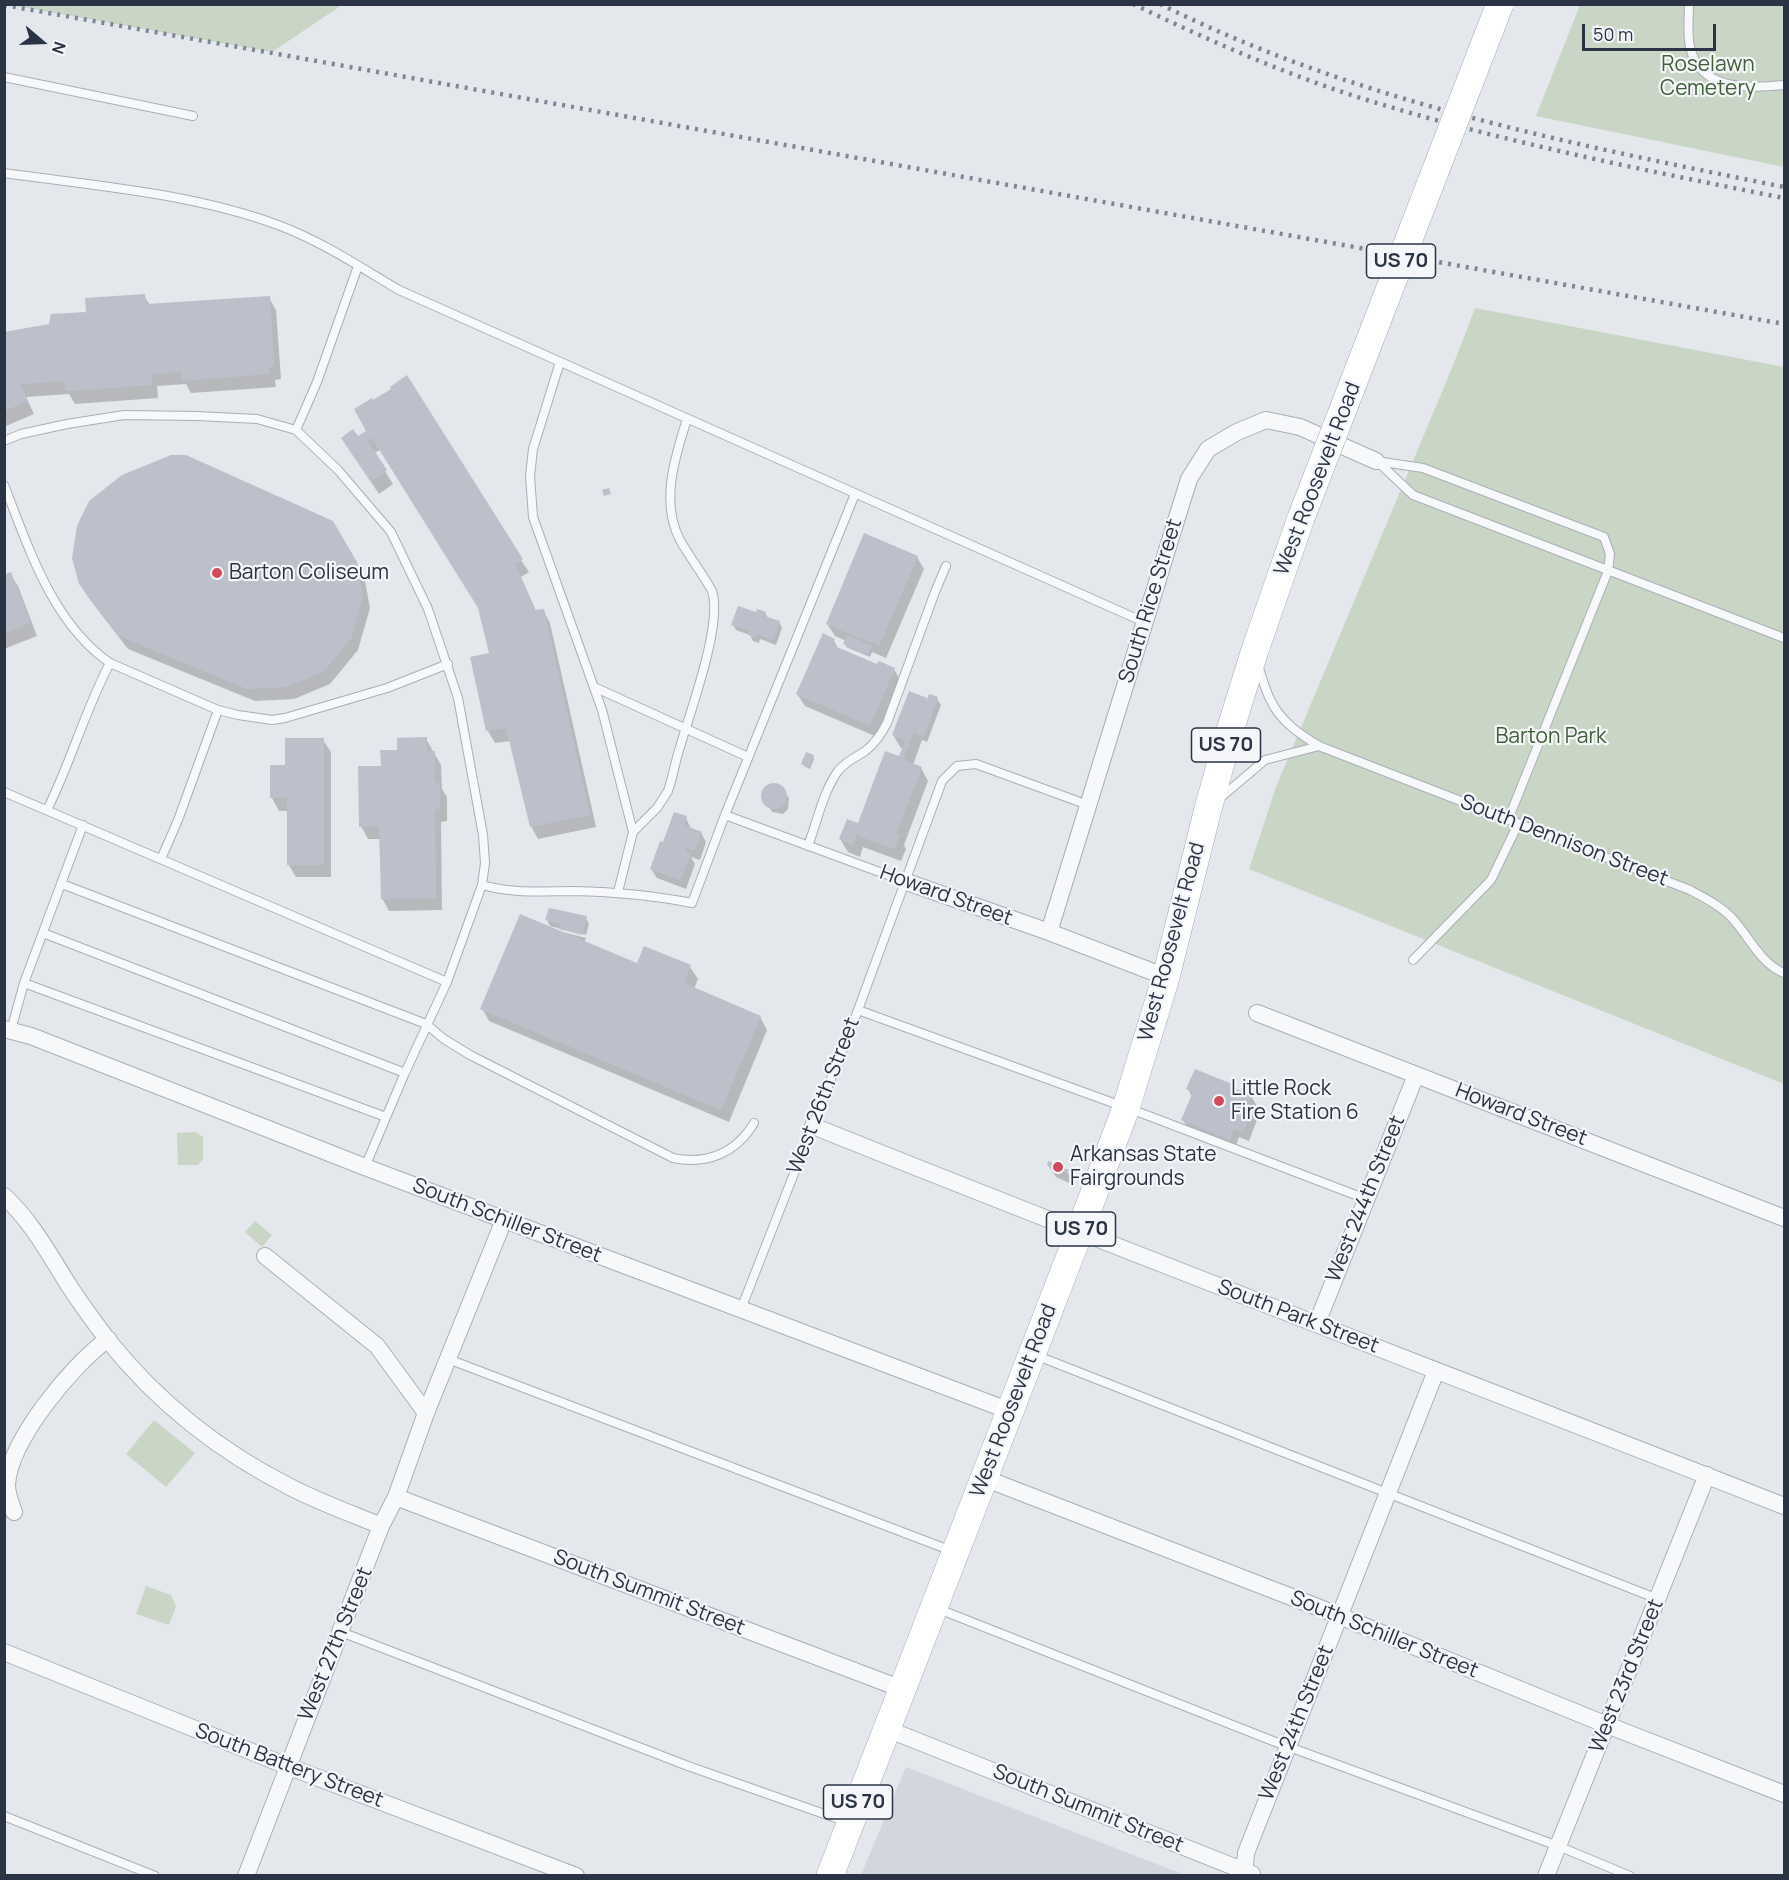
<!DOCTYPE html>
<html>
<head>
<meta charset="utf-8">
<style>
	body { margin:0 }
	#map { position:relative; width:1789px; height:1880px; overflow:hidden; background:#e4e7ec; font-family:Manrope,sans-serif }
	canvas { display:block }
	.frame { position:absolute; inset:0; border:6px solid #2b3445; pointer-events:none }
	.north { position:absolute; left:12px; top:12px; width:60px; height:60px; -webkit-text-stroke:4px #f4f6f9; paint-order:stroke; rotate:109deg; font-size:16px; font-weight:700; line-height:24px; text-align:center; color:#2b3445 }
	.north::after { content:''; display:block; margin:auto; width:21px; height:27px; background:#2b3445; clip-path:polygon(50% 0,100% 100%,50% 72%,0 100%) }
	.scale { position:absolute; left:1582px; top:24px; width:134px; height:27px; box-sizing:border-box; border:3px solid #2b3445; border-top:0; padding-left:8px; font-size:18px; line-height:21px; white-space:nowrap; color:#2b3445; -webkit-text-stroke:4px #f4f6f9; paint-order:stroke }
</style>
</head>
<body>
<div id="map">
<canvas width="1789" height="1880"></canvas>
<div class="frame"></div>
<div class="north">N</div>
<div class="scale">50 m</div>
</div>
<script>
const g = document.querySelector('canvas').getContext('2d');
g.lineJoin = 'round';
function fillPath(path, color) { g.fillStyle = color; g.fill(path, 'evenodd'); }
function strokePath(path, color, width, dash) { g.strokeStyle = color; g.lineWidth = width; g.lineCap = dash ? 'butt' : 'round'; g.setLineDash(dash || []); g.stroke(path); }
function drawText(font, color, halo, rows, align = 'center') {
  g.font = font + ' Manrope,sans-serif'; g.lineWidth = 4.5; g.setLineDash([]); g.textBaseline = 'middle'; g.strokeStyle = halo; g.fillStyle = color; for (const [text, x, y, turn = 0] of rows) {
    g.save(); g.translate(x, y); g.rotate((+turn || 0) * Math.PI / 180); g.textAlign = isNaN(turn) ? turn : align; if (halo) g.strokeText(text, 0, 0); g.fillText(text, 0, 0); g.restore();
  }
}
fillPath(new Path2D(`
	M 906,1767 L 1185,1875 L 861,1875 Z`), '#d2d6de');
fillPath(new Path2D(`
	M 5,4 L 342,4 L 342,5 L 272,52 Z
	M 1580,5 L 1784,5 L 1784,167 L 1536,116 Z
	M 1475,308 L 1784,367 L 1784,1084 L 1249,869 L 1276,787 L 1452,368 Z
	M 196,1132 L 203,1137 L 203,1159 L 198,1165 L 178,1165 L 177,1133 Z
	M 255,1221 L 272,1235 L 262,1247 L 245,1232 Z
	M 154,1420 L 195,1453 L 166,1487 L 126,1454 Z
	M 146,1586 L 171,1595 L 176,1606 L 169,1625 L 136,1614 Z`), '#c9d6c5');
fillPath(new Path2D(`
	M 144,296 L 150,305 L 269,298 L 276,310 L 281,379 L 275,380 L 276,387 L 191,393 L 186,384 L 157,386 L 158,398 L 75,404 L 69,394 L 26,397 L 34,414 L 4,427 L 4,334 L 50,325 Z
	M 368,431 L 521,560 L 529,572 L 521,577 L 536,611 L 543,610 L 550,623 L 596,827 L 538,839 L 531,826 L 511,741 L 495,743 L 488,731 L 490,654 L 480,609 L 380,450 L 374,453 L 393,484 L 379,494 L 350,451 L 358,438 Z
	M 332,522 L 364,576 L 370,608 L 358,650 L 330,684 L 294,699 L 255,701 L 128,649 L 88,597 L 80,584 Z
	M 917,557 L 924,569 L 886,658 L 872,652 L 870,657 L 846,647 L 846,641 L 835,636 L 827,624 Z
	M 10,574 L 18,586 L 37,636 L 4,649 L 4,576 Z
	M 765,613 L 768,618 L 779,622 L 782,628 L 776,645 L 760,639 L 759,643 L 753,641 L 750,635 L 736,630 L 733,625 Z
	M 834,641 L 839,650 L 878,666 L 894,669 L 901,682 L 877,737 L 805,706 L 797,694 Z
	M 926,699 L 927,702 L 937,699 L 941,705 L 927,742 L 922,740 L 913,765 L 921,768 L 928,781 L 904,845 L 906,849 L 901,861 L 863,847 L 860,857 L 848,852 L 840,839 L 859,825 L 900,758 L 903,749 L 901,748 L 893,735 Z
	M 426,739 L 441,765 L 442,789 L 447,797 L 447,821 L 441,822 L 442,910 L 389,911 L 382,898 L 381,839 L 368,839 L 361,826 L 382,767 L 398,751 Z
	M 323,740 L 331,752 L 331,877 L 296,877 L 288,864 L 288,811 L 279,811 L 272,798 L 272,766 L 286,766 Z
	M 813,756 L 814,759 L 810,769 L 804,766 L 803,764 Z
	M 772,785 L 780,786 L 789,798 L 788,809 L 783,814 L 772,812 L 763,796 L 766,789 Z
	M 686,818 L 691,829 L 701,833 L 706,842 L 700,860 L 691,857 L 695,864 L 686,889 L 657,878 L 651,869 L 664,844 Z
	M 586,918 L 589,924 L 586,935 L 563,928 L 563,931 L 561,929 L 550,926 L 547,920 Z
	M 563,932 L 586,938 L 584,943 L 638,965 L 690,967 L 698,979 L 694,989 L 760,1017 L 767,1030 L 729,1122 L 489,1021 L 482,1008 L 565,934 Z
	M 1231,1085 L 1234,1090 L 1251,1096 L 1257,1106 L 1253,1114 L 1257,1120 L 1249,1141 L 1239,1137 L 1235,1148 L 1188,1129 L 1183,1120 L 1192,1097 L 1188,1089 Z
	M 1048,1165 L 1067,1171 L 1074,1185 L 1056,1177 Z`), '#0003');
fillPath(new Path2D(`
	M 145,294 L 146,304 L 270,296 L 274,367 L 269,367 L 269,374 L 182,381 L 181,372 L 151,374 L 152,385 L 66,391 L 65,381 L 20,384 L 28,401 L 4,411 L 4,332 L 49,324 L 51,314 L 86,312 L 85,298 Z
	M 407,375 L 523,559 L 515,564 L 535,610 L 544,609 L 590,815 L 530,827 L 506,728 L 486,731 L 470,657 L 489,653 L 478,608 L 372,438 L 367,440 L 387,470 L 371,482 L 341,438 L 353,429 L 358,436 L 366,431 L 354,409 L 372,398 L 373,400 L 391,389 L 390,387 Z
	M 171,455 L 186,455 L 333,521 L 357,562 L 363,595 L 352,637 L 323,672 L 286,687 L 247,689 L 119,636 L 79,584 L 72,558 L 77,526 L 89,501 L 122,475 Z
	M 609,488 L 611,494 L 604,496 L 602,490 Z
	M 864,533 L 918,556 L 879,646 L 826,624 Z
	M 11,572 L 31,623 L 4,633 L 4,575 Z
	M 738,606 L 756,612 L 757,609 L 766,612 L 764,616 L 780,621 L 773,640 L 757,634 L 756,638 L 748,635 L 749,631 L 731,625 Z
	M 823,633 L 835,639 L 832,645 L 877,664 L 879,661 L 895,668 L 870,726 L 796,694 Z
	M 847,635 L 872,646 L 868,655 L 843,644 Z
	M 909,691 L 927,698 L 903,759 L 922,767 L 896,834 L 900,835 L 894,849 L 856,835 L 853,845 L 839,839 L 847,819 L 858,823 L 885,751 L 899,756 L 905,741 L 892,735 Z
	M 929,694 L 938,697 L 924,737 L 914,734 Z
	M 427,737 L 427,751 L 435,751 L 435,783 L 440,783 L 440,809 L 435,809 L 436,898 L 381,899 L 379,826 L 359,827 L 358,766 L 381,766 L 380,750 L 397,750 L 397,738 Z
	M 285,738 L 324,738 L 324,865 L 287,865 L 287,798 L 270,798 L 270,765 L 285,765 Z
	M 806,752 L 814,755 L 809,767 L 801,764 Z
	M761 796a13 13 0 1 1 26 0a13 13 0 1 1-26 0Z
	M 674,812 L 687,816 L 684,825 L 702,832 L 694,851 L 686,848 L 685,851 L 691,853 L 680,880 L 650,869 L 660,841 L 663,842 Z
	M 549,908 L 587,916 L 582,935 L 560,929 L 561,924 L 545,920 Z
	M 520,914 L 637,963 L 644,946 L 691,965 L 684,983 L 761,1016 L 721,1110 L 480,1009 Z
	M 1195,1069 L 1232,1084 L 1231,1087 L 1252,1095 L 1247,1108 L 1252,1109 L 1243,1132 L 1234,1129 L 1230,1140 L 1181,1120 L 1193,1092 L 1186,1089 Z
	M 1048,1161 L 1069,1170 L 1067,1173 L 1047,1165 Z`), '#bbc0ca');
const lane = new Path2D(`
	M 1689,4 C 1689,18 1687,33 1690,47 C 1701,92 1748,88 1784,85
	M 4,77 L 193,116
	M 4,173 C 96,186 191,193 278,225 C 321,241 360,267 399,290 L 1144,622
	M 560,362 L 533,449 L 530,476 L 533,517 L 602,710 L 633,832
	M 296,430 L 317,382 L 358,266
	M 4,441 L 21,434 L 67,424 L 124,415 L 197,416 L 257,419 L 296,430 L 338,470 L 391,532 L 428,609 L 458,698 L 483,835 L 485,863 L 482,885 L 447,982 L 404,1075 L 365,1167
	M 1376,461 L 1423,468 L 1604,537 L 1610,554 L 1608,571 L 1508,820
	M 1377,461 L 1413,495 L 1784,638
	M 4,485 C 29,548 52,623 110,663 L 218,710 L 238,715 L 272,720 L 285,718 L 387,688 L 448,664
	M 1258,665 C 1262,677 1265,690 1271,701 C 1281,722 1301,735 1319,746 L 1690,890 C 1705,898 1721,906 1733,919 C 1749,937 1761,964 1784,973
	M 594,687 L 748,757
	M 4,792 L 447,982
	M 1219,799 L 1265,760 L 1319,746
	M 47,810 C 71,762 85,710 110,663
	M 725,815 L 904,881
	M 808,846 C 817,822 823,792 838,771 C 845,762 854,758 864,752 C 875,744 881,735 887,723 L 935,592 L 946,566
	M 161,859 L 178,820 L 218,710
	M 62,884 L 426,1024 L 444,1039 L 470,1055 L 673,1158 C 707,1165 736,1153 754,1123
	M 482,885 C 514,894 541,891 573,891 C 614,892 652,895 692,903 L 725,815 L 855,494
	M 618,892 L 633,832 L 657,808 L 668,791 C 673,777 675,762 680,747 C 690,712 723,624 712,591 C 703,574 690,558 680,540 C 660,502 675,457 687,419
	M 43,933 L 405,1073
	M 1413,960 L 1491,880 L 1518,824
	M 24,983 L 386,1117
	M 858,1010 L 1149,1116 L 1366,1199
	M 11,1030 L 24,983 L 83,825
	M 741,1309 L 858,1010 L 942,781 L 957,766 L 976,764 L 1088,805
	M 1035,1355 L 1658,1599
	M 448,1359 L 952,1551
	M 936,1608 L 1273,1741 L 1558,1846 L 1630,1876
	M 341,1632 L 688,1766 L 847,1822
	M 4,1816 L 155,1876`);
const street = new Path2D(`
	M 904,881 L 1049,932 L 1166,977
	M 1049,932 L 1189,479 L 1208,449 L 1237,432 L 1266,420 L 1300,427 L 1376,461
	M 1257,1013 L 1784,1218
	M 4,1029 L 31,1036 L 365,1167 L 1010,1411
	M 813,1126 C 1136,1256 1461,1379 1784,1506
	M 4,1196 C 29,1219 45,1247 63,1276 C 76,1298 92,1319 107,1339 C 157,1402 222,1453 294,1489 C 322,1503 352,1514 381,1526
	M 1317,1323 L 1416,1075
	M 426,1413 L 504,1220
	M 984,1478 L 1325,1610 L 1607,1725 L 1784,1794
	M 396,1497 L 902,1689
	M 14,1512 C 11,1504 7,1494 7,1485 C 9,1441 72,1365 108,1339
	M 4,1652 L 287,1766 L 576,1876
	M 887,1729 L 1252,1874
	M 246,1876 L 381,1526 L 396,1497 L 426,1413 L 377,1346 L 265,1256
	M 1244,1876 L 1246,1853 L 1436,1371
	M 1546,1876 L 1707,1475`);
const primary = new Path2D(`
	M 830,1876 L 1079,1233 L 1126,1108 L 1166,977 L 1208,809 L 1229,734 L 1254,653 L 1301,518`);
strokePath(lane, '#a9aeb7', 10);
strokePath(street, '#a9aeb7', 18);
strokePath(primary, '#a3abb8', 28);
strokePath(lane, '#f7f8fa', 8);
strokePath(street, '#f7f8fa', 16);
strokePath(primary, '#fff', 27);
strokePath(new Path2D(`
	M 1133,4 C 1208,40 1284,74 1364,99 C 1502,142 1643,170 1784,198
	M 1160,4 C 1356,102 1571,144 1784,187
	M 4,5 L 1784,324`), '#7d8696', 4.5, [3, 6]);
const primaryBridge = new Path2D(`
	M 1301,518 L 1500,4`);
strokePath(primaryBridge, '#a3abb8', 28, []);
strokePath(primaryBridge, '#fff', 27);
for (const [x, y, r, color] of [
	[217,573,6,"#d1495b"],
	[1219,1101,6,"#d1495b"],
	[1058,1167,6,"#d1495b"]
]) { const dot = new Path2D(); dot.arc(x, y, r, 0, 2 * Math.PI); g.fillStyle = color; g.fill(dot); strokePath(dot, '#f4f6f9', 2); }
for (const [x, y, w] of [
	[1401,261,69],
	[1226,745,69],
	[1081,1229,69],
	[858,1802,69]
]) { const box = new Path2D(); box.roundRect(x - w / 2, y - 17, w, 34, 4.5); g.fillStyle = '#f4f6f9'; g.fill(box); strokePath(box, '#2b3445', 1.5); }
drawText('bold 20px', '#2b3445', null, [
	["US 70",1401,261],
	["US 70",1226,745],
	["US 70",1081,1229],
	["US 70",858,1802]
]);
drawText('21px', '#3f6138', '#f4f6f9', [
	["Roselawn",1708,65],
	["Cemetery",1708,89],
	["Barton Park",1551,737]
]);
drawText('21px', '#2b3445', '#f4f6f9', [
	["West Roosevelt Road",1318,479,-69],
	["South Rice Street",1151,601,-73],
	["South Dennison Street",1564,841,21],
	["Howard Street",946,896,20],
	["West Roosevelt Road",1172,942,-75],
	["West 26th Street",824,1096,-69],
	["Howard Street",1521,1115,21],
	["West 244th Street",1366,1199,-68],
	["South Schiller Street",507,1221,21],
	["South Park Street",1298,1317,21],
	["West Roosevelt Road",1014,1401,-69],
	["South Summit Street",649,1593,21],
	["South Schiller Street",1384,1635,22],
	["West 27th Street",336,1644,-68],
	["West 23rd Street",1627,1676,-68],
	["West 24th Street",1297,1723,-68],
	["South Battery Street",289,1766,21],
	["South Summit Street",1088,1809,22]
]);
drawText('21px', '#2b3445', '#f4f6f9', [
	["Barton Coliseum",229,573],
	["Little Rock",1231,1089],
	["Fire Station 6",1231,1113],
	["Arkansas State",1070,1155],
	["Fairgrounds",1070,1179]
], 'left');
</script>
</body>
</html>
